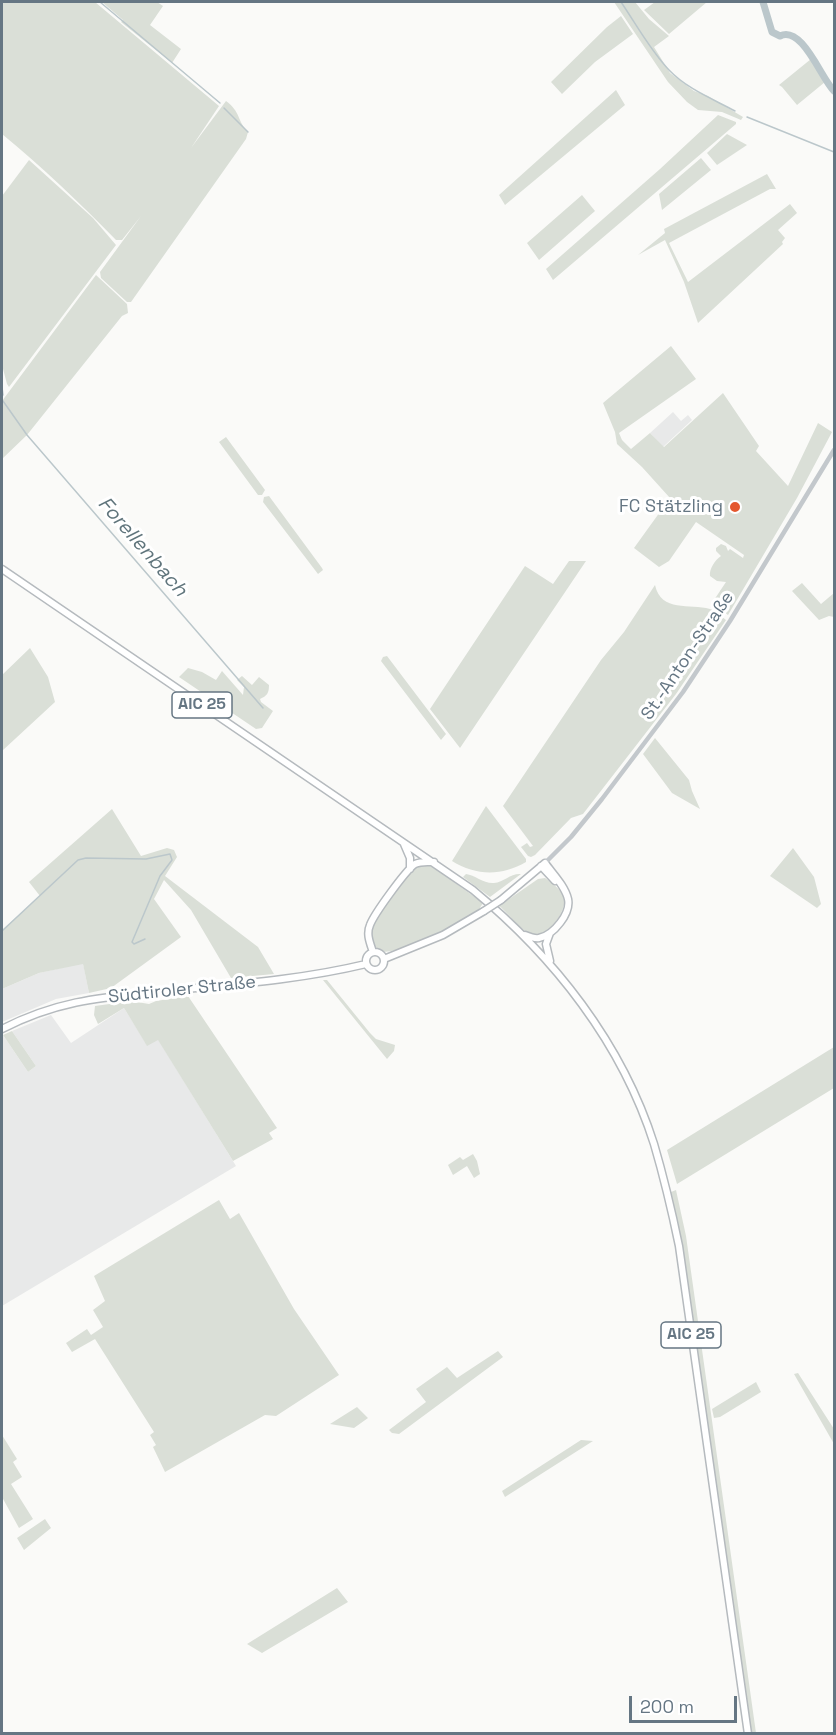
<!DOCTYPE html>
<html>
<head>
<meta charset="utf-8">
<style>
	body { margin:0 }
	#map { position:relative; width:836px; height:1735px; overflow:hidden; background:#fafaf8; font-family:"Space Grotesk",sans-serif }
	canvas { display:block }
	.frame { position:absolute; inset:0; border:3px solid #657683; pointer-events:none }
	.scale { position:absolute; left:629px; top:1696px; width:108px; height:27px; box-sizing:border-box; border:3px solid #657683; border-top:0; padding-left:8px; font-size:18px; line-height:21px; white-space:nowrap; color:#657683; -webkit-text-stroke:4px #fff; paint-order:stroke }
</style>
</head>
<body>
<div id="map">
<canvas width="836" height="1735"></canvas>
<div class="frame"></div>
<div class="scale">200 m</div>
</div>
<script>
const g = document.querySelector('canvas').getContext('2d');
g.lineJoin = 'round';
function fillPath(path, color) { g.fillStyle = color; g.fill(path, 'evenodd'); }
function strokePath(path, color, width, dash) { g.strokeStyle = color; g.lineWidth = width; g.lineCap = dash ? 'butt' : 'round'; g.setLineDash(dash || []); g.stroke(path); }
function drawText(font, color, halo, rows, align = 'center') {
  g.font = font + ' "Space Grotesk",sans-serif'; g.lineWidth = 6; g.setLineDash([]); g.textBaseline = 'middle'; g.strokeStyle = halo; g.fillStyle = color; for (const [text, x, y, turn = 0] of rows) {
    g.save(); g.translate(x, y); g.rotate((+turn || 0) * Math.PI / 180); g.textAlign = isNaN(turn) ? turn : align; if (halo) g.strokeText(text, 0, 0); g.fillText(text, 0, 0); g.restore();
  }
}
fillPath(new Path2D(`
	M 673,412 L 681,421 L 688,415 L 692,420 L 663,447 L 650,433 Z
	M 83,963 L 89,993 L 56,999 L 2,1022 L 2,989 L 39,973 Z
	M 124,1008 L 147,1045 L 158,1039 L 236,1166 L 2,1306 L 2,1036 L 3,1035 L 28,1072 L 36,1066 L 12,1031 L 51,1015 L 71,1043 Z`), '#e8e9e9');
fillPath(new Path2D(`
	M 2,2 L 95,2 L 219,106 L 191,148 L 226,101 C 241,112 237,121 248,132 L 246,139 L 131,302 L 127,302 L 101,278 L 100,272 L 141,216 L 122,240 L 116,240 C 80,203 42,167 2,134 Z
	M 102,2 L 157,2 L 163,6 L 150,25 L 181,49 L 172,63 L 121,22 L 123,20 Z
	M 614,2 L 635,2 L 649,19 L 669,36 L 654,47 L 670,73 L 694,91 L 708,96 L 743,117 L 741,120 L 722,112 L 698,110 L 687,102 L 668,82 Z
	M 655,2 L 707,2 L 669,34 L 644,10 Z
	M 621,16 L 633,34 L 595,62 L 562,94 L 551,82 L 607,27 Z
	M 811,59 L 825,82 L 797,105 L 782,87 L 779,85 Z
	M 616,90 L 625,105 L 505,205 L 499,195 Z
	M 718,115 L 736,122 L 736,124 L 553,280 L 546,269 L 660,169 Z
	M 727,134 L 747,145 L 717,165 L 707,153 Z
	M 701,158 L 711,170 L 662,210 L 659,194 Z
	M 29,160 L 93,218 L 116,245 L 9,387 L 7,384 L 2,365 L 2,196 Z
	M 767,174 L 776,189 L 770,189 L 669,243 L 688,282 L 790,204 L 797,213 L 778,230 L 785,238 L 782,242 L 783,244 L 698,323 L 684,282 L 665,240 L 638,255 L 665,233 L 664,229 Z
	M 582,195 L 595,211 L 539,260 L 527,243 Z
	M 96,275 L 127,304 L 128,313 L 122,316 L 27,435 L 2,459 L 2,401 Z
	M 671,346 L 696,379 L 619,433 L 622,440 L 631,449 L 650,433 L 664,447 L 723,393 L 759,446 L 756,451 L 788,486 L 818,423 L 832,432 L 797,498 L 728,615 L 712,603 L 726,582 L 717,581 L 710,576 C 709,569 715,560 721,556 L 716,551 L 716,548 L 721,544 L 726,546 L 728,551 L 730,549 L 743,558 L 744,555 L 696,522 L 669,561 L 659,567 L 634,548 L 670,498 L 642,467 L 617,444 L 615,432 L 603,403 Z
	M 226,437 L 265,490 L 262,495 L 258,495 L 219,442 Z
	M 269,496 L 322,568 L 323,570 L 318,574 L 263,502 L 264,497 Z
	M 569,561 L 586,561 L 460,748 L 430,709 L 525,566 L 553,584 Z
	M 802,583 L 821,604 L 834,593 L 834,617 L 829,616 L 819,620 L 792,591 Z
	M 655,585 C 661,613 690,603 710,609 C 716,611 721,616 726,620 L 676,694 L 583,814 L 571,818 L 535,855 L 531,857 L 528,856 L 521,847 L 527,843 L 530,847 L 533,846 L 503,806 L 601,660 L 624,632 Z
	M 30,648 L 48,677 L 55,702 L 2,751 L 2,675 Z
	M 387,656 L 446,734 L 441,740 L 381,661 L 383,657 Z
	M 188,668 L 202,672 L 216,680 L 222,671 L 243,695 L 244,687 L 237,680 L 242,676 L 252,685 L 259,677 L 269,685 C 269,693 267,696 260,699 L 261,702 L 273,711 L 262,728 L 256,729 L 179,677 Z
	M 655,738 L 689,780 L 692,791 L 700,809 L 672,793 L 643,754 Z
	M 486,806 L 526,859 L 526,862 C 502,876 476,876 452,861 Z
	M 112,809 L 141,856 L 167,848 L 174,850 L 177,857 L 165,876 L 258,947 L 274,974 L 231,978 L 191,910 L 164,880 L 154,899 L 181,937 L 111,988 L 89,993 L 83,964 L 39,973 L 2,989 L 2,930 L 40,896 L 29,882 Z
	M 793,848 L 814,877 L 821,904 L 817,908 L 770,876 Z
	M 423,864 L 429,864 L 483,903 L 478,911 C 462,921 398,957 381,951 C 372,948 370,935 372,927 C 374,916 402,880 411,870 C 415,867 418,865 423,864 Z
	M 466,874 C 475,875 484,884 494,883 C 504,882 511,873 521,874 L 490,897 L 463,877 Z
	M 545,878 C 552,883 561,889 564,898 C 567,911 548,937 535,935 C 521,933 510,914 499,906 L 538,879 Z
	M 323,980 L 327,980 L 370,1033 L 376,1039 L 395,1045 L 394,1051 L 387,1059 Z
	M 188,996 L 277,1128 L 269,1133 L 273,1139 L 233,1161 L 158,1040 L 147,1046 L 124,1008 L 98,1024 L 94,1015 L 95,1006 L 131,1001 L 149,1004 L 156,1001 Z
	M 12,1031 L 36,1066 L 28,1072 L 3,1035 Z
	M 834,1047 L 834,1088 L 677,1184 L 667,1150 Z
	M 473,1154 L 477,1161 L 480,1174 L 474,1178 L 467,1166 L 453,1175 L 448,1165 L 460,1157 L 463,1160 Z
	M 676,1190 L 686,1236 L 756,1733 L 751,1733 L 687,1284 L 671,1192 Z
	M 219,1200 L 230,1219 L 239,1213 L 294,1309 L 339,1375 L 276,1416 L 265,1415 L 165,1472 L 153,1447 L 156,1445 L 150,1435 L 154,1432 L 95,1339 L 72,1352 L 66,1343 L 87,1329 L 91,1335 L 103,1327 L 93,1310 L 105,1301 L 94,1276 Z
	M 498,1351 L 503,1357 L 399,1434 L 392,1433 L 389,1430 L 426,1402 L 416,1389 L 447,1367 L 457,1378 Z
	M 798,1373 L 834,1429 L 834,1444 L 794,1374 Z
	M 756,1382 L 761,1392 L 720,1417 L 714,1418 L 712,1409 Z
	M 357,1407 L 368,1418 L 354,1428 L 330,1424 Z
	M 2,1435 L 17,1459 L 13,1462 L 22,1477 L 11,1484 L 33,1519 L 19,1528 L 2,1497 Z
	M 581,1440 L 593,1441 L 505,1497 L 502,1491 Z
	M 45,1519 L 51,1528 L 24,1550 L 17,1538 Z
	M 337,1588 L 348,1602 L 262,1653 L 247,1644 Z`), '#dadfd7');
strokePath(new Path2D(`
	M 100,2 L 220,103
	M 621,2 C 636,24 650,50 669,70 C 687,89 713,99 735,111
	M 224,108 L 248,132
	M 747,117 L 834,152
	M 2,387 L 3,395
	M 3,401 L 27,435 L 263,708
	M 2,931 L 78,860 L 86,858 L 146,859 L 170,854 L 172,860 L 160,876 L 132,942 L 134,944 L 145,939`), '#bbc7cb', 1.5);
strokePath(new Path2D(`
	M 763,2 L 772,32 L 780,36 C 802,25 821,78 834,91`), '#bbc7cb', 7);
const major = new Path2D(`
	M 2,569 L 473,890 C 554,957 622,1043 654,1144 C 664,1178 672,1212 679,1246 L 748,1734
	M 404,844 L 410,858 L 410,869
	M 541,866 L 555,881
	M 501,900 L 545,863 C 553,874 565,886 568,899 C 571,913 554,935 539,938 C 535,939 530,937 525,935
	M 550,933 L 546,944 L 550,961
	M366 961a9 9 0 1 1 18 0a9 9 0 1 1-18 0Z
	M 373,952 C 370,943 366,934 370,925 C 374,914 406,870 415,864 C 421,861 427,862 434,862
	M 384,959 L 443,935 L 484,911
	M 2,1029 C 62,998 109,997 175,990 C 239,984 304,979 366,964`);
strokePath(major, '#b5babe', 9);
strokePath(new Path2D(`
	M 545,863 L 571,837 L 602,799 L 683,692 L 730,621 L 834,450`), '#c3c8cc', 4.5);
strokePath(major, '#fff', 6);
const majorBridge = new Path2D(`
	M 484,911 L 501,900`);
strokePath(majorBridge, '#b5babe', 9, []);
strokePath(majorBridge, '#fff', 6);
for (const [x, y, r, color] of [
	[735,507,6,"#e4572e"]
]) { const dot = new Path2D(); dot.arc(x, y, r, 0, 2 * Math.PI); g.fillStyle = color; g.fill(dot); strokePath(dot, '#fff', 2); }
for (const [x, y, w] of [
	[202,705,60],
	[691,1335,60]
]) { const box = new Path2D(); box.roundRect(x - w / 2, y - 13, w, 26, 4.5); g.fillStyle = '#fff'; g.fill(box); strokePath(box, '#657683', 1.5); }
drawText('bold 16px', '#657683', null, [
	["AIC 25",202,705],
	["AIC 25",691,1335]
]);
drawText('18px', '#657683', '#fff', [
	["FC Stätzling",723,507]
], 'right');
drawText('18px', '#657683', '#fff', [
	["St.-Anton-Straße",688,656,-56],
	["Südtiroler Straße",182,990,-6]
]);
drawText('italic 20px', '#60757c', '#fff', [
	["Forellenbach",142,547,49]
]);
</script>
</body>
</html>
